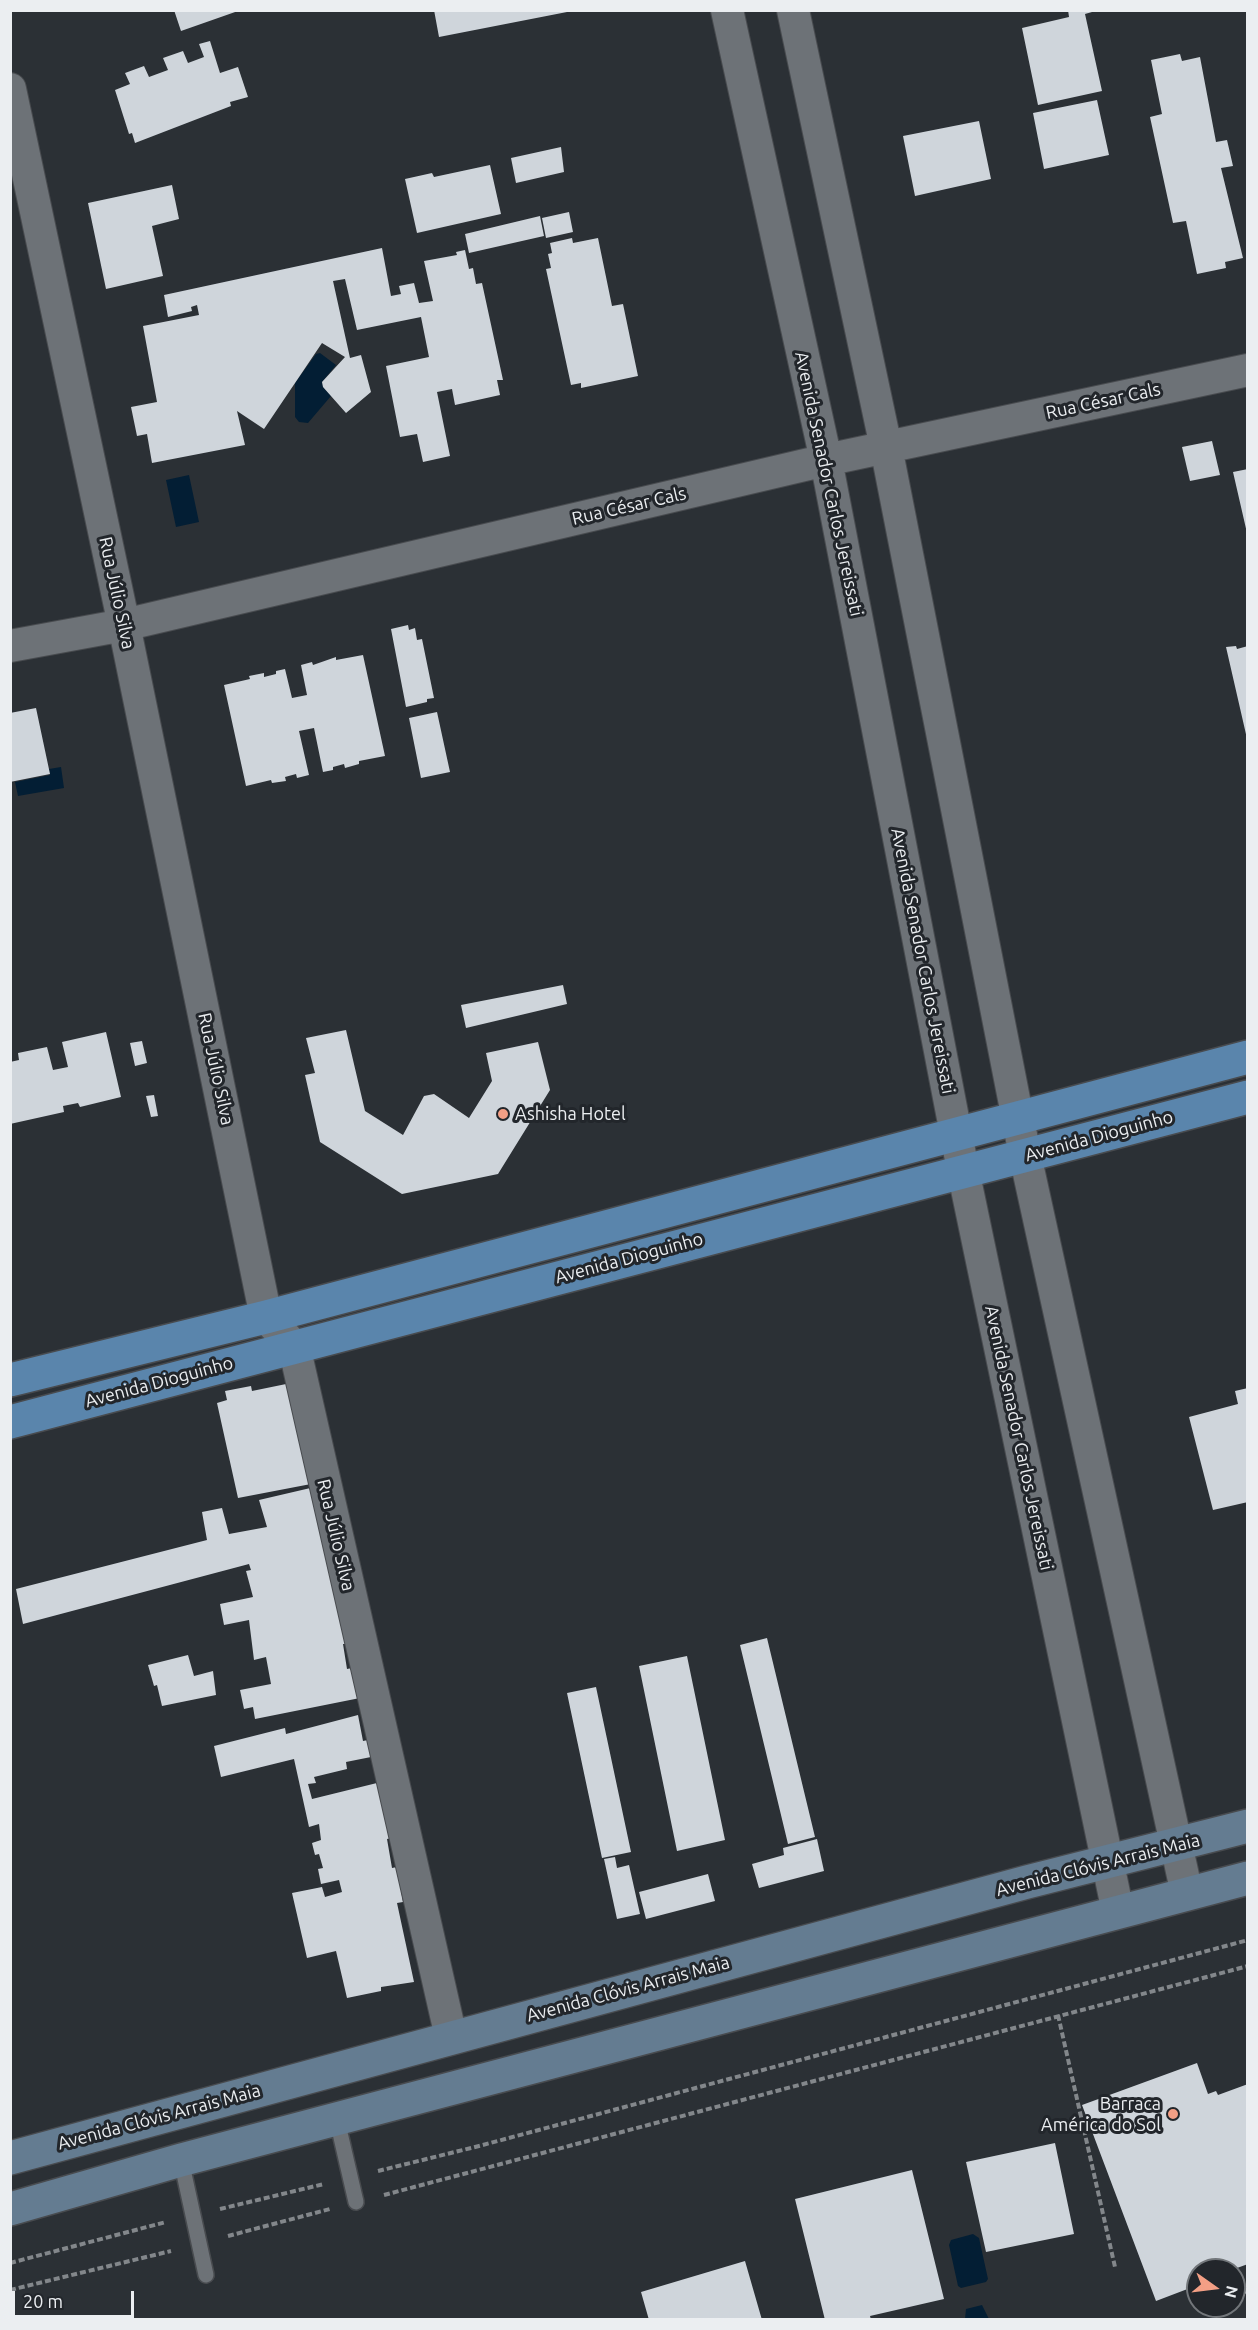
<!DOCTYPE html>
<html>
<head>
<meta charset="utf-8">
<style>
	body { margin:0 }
	#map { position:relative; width:1258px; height:2330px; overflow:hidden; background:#2b3035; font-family:Ubuntu,sans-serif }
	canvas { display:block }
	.frame { position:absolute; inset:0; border:12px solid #ebeef1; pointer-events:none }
	.north { position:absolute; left:1186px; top:2258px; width:60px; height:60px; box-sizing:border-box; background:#22262b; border:2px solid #72767a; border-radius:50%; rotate:104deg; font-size:16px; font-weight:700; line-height:24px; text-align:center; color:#ebeef1 }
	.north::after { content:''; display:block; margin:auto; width:21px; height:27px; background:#f39f85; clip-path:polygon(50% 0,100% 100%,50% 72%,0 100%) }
	.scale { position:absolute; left:12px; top:2291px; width:122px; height:27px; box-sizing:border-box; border:3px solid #ebeef1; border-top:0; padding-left:8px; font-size:18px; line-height:21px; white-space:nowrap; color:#ebeef1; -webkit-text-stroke:4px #22262b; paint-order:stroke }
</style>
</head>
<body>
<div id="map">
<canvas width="1258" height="2330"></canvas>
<div class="frame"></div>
<div class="north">N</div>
<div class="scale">20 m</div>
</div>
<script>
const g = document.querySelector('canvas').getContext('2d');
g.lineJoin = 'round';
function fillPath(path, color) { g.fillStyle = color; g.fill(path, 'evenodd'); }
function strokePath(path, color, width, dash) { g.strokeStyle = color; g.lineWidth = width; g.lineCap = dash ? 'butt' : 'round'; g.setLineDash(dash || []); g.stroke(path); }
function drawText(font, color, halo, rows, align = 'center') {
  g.font = font + ' Ubuntu,sans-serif'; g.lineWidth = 6; g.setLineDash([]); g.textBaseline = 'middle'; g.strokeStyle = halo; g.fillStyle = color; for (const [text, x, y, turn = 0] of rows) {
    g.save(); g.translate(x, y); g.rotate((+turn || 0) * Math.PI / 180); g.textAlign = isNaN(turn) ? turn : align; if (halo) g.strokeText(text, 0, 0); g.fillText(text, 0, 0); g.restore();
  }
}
fillPath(new Path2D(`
	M 320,353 L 336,365 L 322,382 L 323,387 L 331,396 L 308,423 L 299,422 L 295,417 L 295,383 L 316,354 Z
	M 189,475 L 199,522 L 176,527 L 166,480 Z
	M 61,767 L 64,788 L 18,796 L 15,782 L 50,775 L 49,769 Z
	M 973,2234 L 979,2238 L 988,2279 L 986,2282 L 961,2288 L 958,2286 L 949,2245 L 951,2240 Z
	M 982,2305 L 989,2319 L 965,2319 L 966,2309 Z`), '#031e34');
fillPath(new Path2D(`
	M 174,10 L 238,10 L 238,11 L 181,31 Z
	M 434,10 L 567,10 L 567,12 L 439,37 Z
	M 1068,10 L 1091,10 L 1092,12 L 1085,14 L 1102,91 L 1038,105 L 1022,28 L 1069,17 Z
	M 210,41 L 220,73 L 238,67 L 248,97 L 230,102 L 231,106 L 135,143 L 132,133 L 129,134 L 115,90 L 130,84 L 125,73 L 144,66 L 149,77 L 168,70 L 163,58 L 183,51 L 188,63 L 204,57 L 199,44 Z
	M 1180,54 L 1182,61 L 1200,57 L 1216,142 L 1227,140 L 1233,166 L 1221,168 L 1243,258 L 1225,262 L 1226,268 L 1197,274 L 1186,221 L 1173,223 L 1150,117 L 1162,114 L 1151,60 Z
	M 1097,100 L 1109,155 L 1044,169 L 1033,113 Z
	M 979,121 L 991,179 L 915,196 L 903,136 Z
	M 561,147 L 564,172 L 516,183 L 511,158 Z
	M 490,165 L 501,214 L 417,233 L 405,179 L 432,173 L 434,177 Z
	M 172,185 L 179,219 L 152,226 L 163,276 L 106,289 L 88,203 Z
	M 569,212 L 573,232 L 546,238 L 542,218 Z
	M 540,216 L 544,236 L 469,253 L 465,234 Z
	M 572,238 L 573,243 L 598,238 L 612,306 L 623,304 L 638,376 L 581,388 L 581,383 L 571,385 L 546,269 L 551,268 L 548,254 L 552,253 L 550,243 Z
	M 382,248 L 391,296 L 401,294 L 399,286 L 414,283 L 419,303 L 433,301 L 424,261 L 457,255 L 456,252 L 465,250 L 469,269 L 473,268 L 476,284 L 482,283 L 503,380 L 497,380 L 500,395 L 455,405 L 452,389 L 437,392 L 450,456 L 423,462 L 417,434 L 400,437 L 386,366 L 429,357 L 421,317 L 357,330 L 345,279 L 333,281 L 350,358 L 361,355 L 371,392 L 346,413 L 323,387 L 322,382 L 345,357 L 322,343 L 264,429 L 237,411 L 245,445 L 152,463 L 147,434 L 137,436 L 131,407 L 157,402 L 143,326 L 199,315 L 197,305 L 191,307 L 192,311 L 168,317 L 164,295 Z
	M 1212,441 L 1220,475 L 1190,481 L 1182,447 Z
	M 1248,469 L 1248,533 L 1247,533 L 1233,472 Z
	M 408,625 L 409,630 L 415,628 L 417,640 L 422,639 L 434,698 L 427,699 L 427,702 L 406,707 L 391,629 Z
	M 1236,646 L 1237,649 L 1248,646 L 1248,743 L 1226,647 Z
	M 363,655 L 385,756 L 359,761 L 359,764 L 345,768 L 344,764 L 333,767 L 333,770 L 323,772 L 314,728 L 299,731 L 309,775 L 297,778 L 296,774 L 285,777 L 286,781 L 272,783 L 271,780 L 246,786 L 224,685 L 250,679 L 249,676 L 264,673 L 264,677 L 276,674 L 276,671 L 285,669 L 292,698 L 307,695 L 301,665 L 312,662 L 313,665 L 336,657 L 336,660 Z
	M 36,708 L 50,774 L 10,782 L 10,713 Z
	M 437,712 L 450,772 L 421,778 L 409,718 Z
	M 563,985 L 567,1004 L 466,1028 L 461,1005 Z
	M 346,1030 L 365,1111 L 403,1135 L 424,1096 L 434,1094 L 469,1118 L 492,1081 L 486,1053 L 538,1042 L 550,1090 L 498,1174 L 402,1194 L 320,1142 L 305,1075 L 315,1073 L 306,1038 Z
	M 106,1032 L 121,1097 L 80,1107 L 78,1103 L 63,1106 L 64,1112 L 10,1124 L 10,1062 L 19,1060 L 18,1053 L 47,1047 L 53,1070 L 68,1067 L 62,1042 Z
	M 142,1041 L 147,1063 L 135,1066 L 130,1043 Z
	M 154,1095 L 158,1116 L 151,1117 L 146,1096 Z
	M 291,1383 L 311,1484 L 238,1498 L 217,1403 L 227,1400 L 225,1391 L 251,1386 L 252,1391 Z
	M 1248,1388 L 1248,1502 L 1213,1510 L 1189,1417 L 1238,1404 L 1235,1391 Z
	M 319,1486 L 347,1644 L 343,1644 L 347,1669 L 352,1668 L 360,1698 L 255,1719 L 253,1707 L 244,1709 L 240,1690 L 271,1684 L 266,1657 L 254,1660 L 249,1620 L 224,1625 L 220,1604 L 253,1597 L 246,1571 L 251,1570 L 249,1564 L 23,1624 L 16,1589 L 207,1540 L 202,1512 L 222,1508 L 229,1534 L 267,1527 L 259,1500 Z
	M 767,1638 L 815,1837 L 788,1844 L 740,1645 Z
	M 188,1655 L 194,1676 L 213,1671 L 216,1695 L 162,1706 L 157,1685 L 154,1686 L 148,1665 Z
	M 687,1656 L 725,1840 L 677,1851 L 639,1666 Z
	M 596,1687 L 631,1852 L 602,1858 L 567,1693 Z
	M 358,1715 L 363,1741 L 373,1739 L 376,1756 L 346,1762 L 347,1769 L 314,1777 L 316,1783 L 308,1784 L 312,1799 L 381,1782 L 392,1838 L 387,1839 L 392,1868 L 397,1867 L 403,1902 L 397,1903 L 414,1982 L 381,1987 L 381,1991 L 347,1998 L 336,1951 L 307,1958 L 292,1893 L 322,1887 L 325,1897 L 342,1892 L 339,1880 L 321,1884 L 318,1869 L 323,1868 L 319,1854 L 315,1855 L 312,1843 L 321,1840 L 319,1824 L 309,1827 L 294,1759 L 221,1777 L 214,1746 L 285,1728 L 286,1734 Z
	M 817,1839 L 824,1871 L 759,1888 L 752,1864 L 784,1855 L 783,1848 Z
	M 615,1857 L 617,1868 L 629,1865 L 640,1914 L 617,1919 L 604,1859 Z
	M 708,1874 L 715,1901 L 646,1919 L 639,1892 Z
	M 1197,2063 L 1208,2094 L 1216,2091 L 1218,2095 L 1248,2084 L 1248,2264 L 1237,2268 L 1247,2293 L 1234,2298 L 1234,2270 L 1198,2270 L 1198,2285 L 1156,2301 L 1082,2105 Z
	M 1055,2143 L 1074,2234 L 986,2252 L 966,2162 Z
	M 912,2170 L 944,2299 L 870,2316 L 871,2320 L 825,2320 L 795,2199 Z
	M 745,2261 L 762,2320 L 649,2320 L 641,2292 Z`), '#cfd5db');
const lane = new Path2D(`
	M 337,2120 L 356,2202
	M 181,2160 L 206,2275`);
const street = new Path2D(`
	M 727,10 L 826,460 L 963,1170 L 1118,1912
	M 793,10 L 886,447 L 1025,1155 L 1187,1894
	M 10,89 L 124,625 L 266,1317 L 294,1346 L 451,2037
	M 10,646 L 124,625 L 826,460 L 1248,370`);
const secondary = new Path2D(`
	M 10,2158 L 1027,1882 L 1248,1826
	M 10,2209 L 181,2160 L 1248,1878`);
const primary = new Path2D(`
	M 10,1380 L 266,1317 L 1248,1057
	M 10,1422 L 1248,1097`);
strokePath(lane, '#484b4f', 18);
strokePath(street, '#484b4f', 34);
strokePath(secondary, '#484b4f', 36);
strokePath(primary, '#484b4f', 36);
strokePath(new Path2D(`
	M 1058,2015 L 1115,2267
	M 378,2171 L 479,2146 L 1248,1940
	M 384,2195 L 1248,1966
	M 220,2209 L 324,2184
	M 228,2236 L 330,2209
	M 10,2263 L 166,2222
	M 10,2290 L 171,2251`), '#83878b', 4, [6, 3]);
strokePath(lane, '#6d7277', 15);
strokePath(street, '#6d7277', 32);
strokePath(secondary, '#647c91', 33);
strokePath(primary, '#5a85ac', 33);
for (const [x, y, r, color] of [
	[503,1114,6,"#f39f85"],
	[1173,2114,6,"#f39f85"]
]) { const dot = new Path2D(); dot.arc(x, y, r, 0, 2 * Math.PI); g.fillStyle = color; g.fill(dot); strokePath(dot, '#22262b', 2); }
drawText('18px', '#ebeef1', '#22262b', [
	["Rua César Cals",1103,401,-12],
	["Avenida Senador Carlos Jereissati",829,484,78],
	["Rua César Cals",629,506,-13],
	["Rua Júlio Silva",117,593,78],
	["Avenida Senador Carlos Jereissati",923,961,79],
	["Rua Júlio Silva",216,1069,78],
	["Avenida Dioguinho",1099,1136,-15],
	["Avenida Dioguinho",629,1258,-15],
	["Avenida Dioguinho",159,1382,-15],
	["Avenida Senador Carlos Jereissati",1019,1438,78],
	["Rua Júlio Silva",336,1535,77],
	["Avenida Clóvis Arrais Maia",1098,1865,-14],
	["Avenida Clóvis Arrais Maia",628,1989,-15],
	["Avenida Clóvis Arrais Maia",159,2117,-15]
]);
drawText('18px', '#ebeef1', '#22262b', [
	["Ashisha Hotel",515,1114],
	["Barraca",1161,2104,"right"],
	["América do Sol",1161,2125,"right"]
], 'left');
</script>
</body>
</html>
